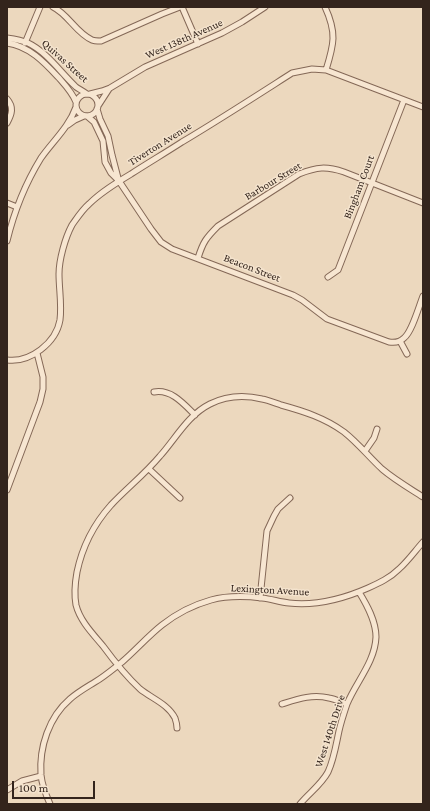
<!DOCTYPE html>
<html>
<head>
<meta charset="utf-8">
<style>
	body { margin:0 }
	#map { position:relative; width:430px; height:811px; overflow:hidden; background:#ecd8be; font-family:"Crimson Pro",serif }
	canvas { display:block }
	.frame { position:absolute; inset:0; border:8px solid #33241c; pointer-events:none }
	.scale { position:absolute; left:12px; top:781px; width:83px; height:18px; box-sizing:border-box; border:2px solid #33241c; border-top:0; padding-left:5px; font-size:12px; line-height:14px; white-space:nowrap; color:#33241c; -webkit-text-stroke:3px #f4e3cd; paint-order:stroke }
</style>
</head>
<body>
<div id="map">
<canvas width="430" height="811"></canvas>
<div class="frame"></div>
<div class="scale">100 m</div>
</div>
<script>
const g = document.querySelector('canvas').getContext('2d');
g.lineJoin = 'round';
function strokePath(path, color, width, dash) { g.strokeStyle = color; g.lineWidth = width; g.lineCap = dash ? 'butt' : 'round'; g.setLineDash(dash || []); g.stroke(path); }
function drawText(font, color, halo, rows, align = 'center') {
  g.font = font + ' "Crimson Pro",serif'; g.lineWidth = 3; g.setLineDash([]); g.textBaseline = 'middle'; g.strokeStyle = halo; g.fillStyle = color; for (const [text, x, y, turn = 0] of rows) {
    g.save(); g.translate(x, y); g.rotate((+turn || 0) * Math.PI / 180); g.textAlign = isNaN(turn) ? turn : align; if (halo) g.strokeText(text, 0, 0); g.fillText(text, 0, 0); g.restore();
  }
}
const minor = new Path2D(`
	M 53,7 C 68,14 76,33 92,40 C 94,41 98,41 101,41 L 162,14 L 180,7
	M 182,7 L 198,44
	M 325,7 C 337,33 334,44 326,70
	M 7,38 C 14,39 21,40 28,43 C 47,52 61,73 76,87 C 79,89 83,91 87,94
	M 7,43 C 29,46 44,62 58,77 C 65,85 72,92 76,102
	M 25,43 L 40,7
	M76 105a11 11 0 1 1 22 0a11 11 0 1 1-22 0Z
	M 90,94 L 102,91 L 110,88 L 145,67 L 222,33 L 242,22 L 265,7
	M 7,99 C 14,107 12,114 7,123
	M 98,106 L 109,89
	M 97,109 L 100,119 L 108,136 L 112,155 L 118,178
	M 87,116 L 94,122 L 103,141 L 105,162 L 111,173 L 119,181 L 151,229 L 161,242 L 172,249 L 293,295 L 302,300 L 327,319 L 389,342 C 395,343 400,342 404,338 C 412,332 419,306 423,296
	M 68,125 L 75,120 L 84,116
	M 7,203 L 17,207
	M 7,241 C 14,212 25,184 41,158 C 53,141 69,127 76,107
	M 198,258 C 203,242 206,238 218,226 L 299,174 C 317,167 326,166 344,172 L 423,203
	M 328,277 L 338,270 L 404,100
	M 400,341 L 407,354
	M 7,360 C 30,363 56,343 60,320 C 62,305 59,289 59,274 C 59,260 65,238 72,225 C 77,218 82,210 89,204 C 101,192 116,183 131,174 C 148,163 165,153 182,142 C 219,120 256,96 292,73 L 312,69 L 326,70 L 423,107
	M 154,392 C 171,389 183,403 195,415
	M 365,451 L 374,438 L 377,429
	M 149,469 L 180,498
	M 7,490 L 40,402 L 43,389 L 43,377 L 37,353
	M 260,598 L 267,531 L 274,516 L 278,509 L 290,498
	M 282,704 C 298,699 312,694 329,698 C 335,699 341,702 347,704
	M 177,728 C 177,725 176,721 175,718 C 168,704 151,698 140,689 C 126,676 114,661 103,646 C 93,634 80,621 76,605 C 74,594 75,583 77,572 C 82,548 94,524 111,505 C 127,488 145,474 160,456 C 176,438 188,415 210,404 C 226,396 245,395 262,399 C 268,400 275,403 281,405 C 303,411 325,418 344,432 C 358,443 369,457 382,469 C 395,480 409,488 423,497
	M 7,790 L 22,781 L 41,776
	M 50,804 C 46,795 42,785 41,775 C 39,747 49,717 70,699 C 78,692 87,687 95,682 C 105,676 113,669 122,662 C 136,650 148,636 162,625 C 176,614 193,605 211,600 C 226,596 245,596 262,598 C 271,599 280,602 289,603 C 316,606 343,599 368,588 C 379,583 390,578 399,569 C 408,561 415,551 423,542
	M 300,804 C 309,793 321,785 328,772 C 334,759 336,745 339,731 C 341,722 344,713 347,704 C 356,682 375,662 376,637 C 376,621 367,605 359,592`);
strokePath(minor, '#846857', 7);
strokePath(minor, '#f7e6d1', 5);
drawText('11px', '#33241c', '#f4e3cd', [
	["West 138th Avenue",184,39,-24],
	["Quivas Street",65,61,42],
	["Tiverton Avenue",160,144,-32],
	["Barbour Street",273,181,-31],
	["Bingham Court",359,187,-69],
	["Beacon Street",252,268,21],
	["Lexington Avenue",270,590,3],
	["West 140th Drive",330,731,-72]
]);
</script>
</body>
</html>
